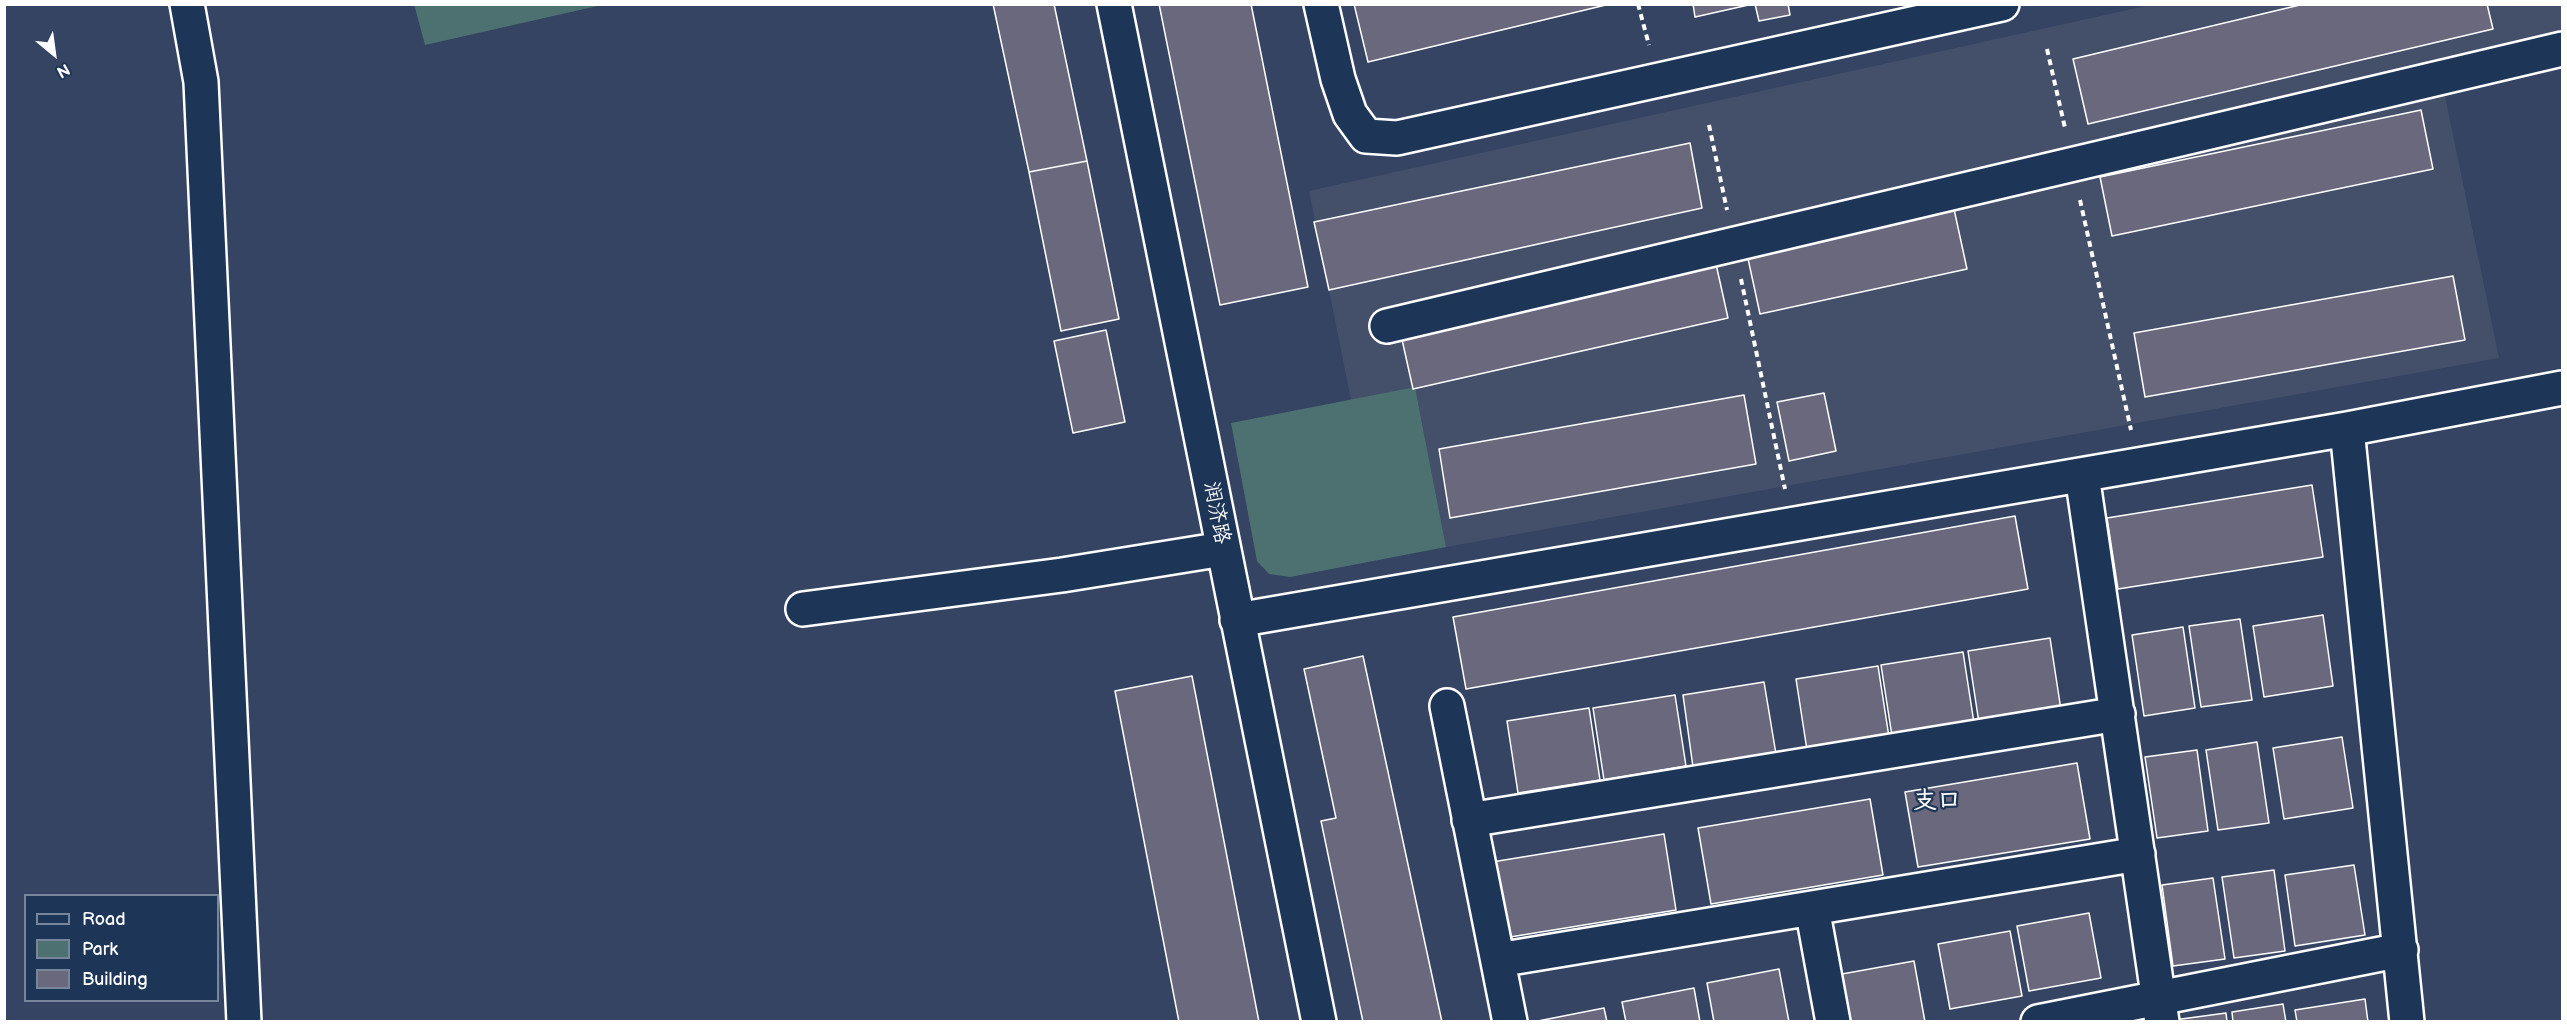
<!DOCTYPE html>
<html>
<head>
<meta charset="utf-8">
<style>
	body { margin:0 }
	#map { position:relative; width:2567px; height:1026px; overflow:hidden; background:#344462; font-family:"Balsamiq Sans",sans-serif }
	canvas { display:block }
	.frame { position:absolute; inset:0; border:6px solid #fff; pointer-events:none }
	.legend { position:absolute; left:24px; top:894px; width:195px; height:108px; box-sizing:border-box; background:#1d3557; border:2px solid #77869a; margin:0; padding:8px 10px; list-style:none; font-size:18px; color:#fff }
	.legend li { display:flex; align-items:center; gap:12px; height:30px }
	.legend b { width:30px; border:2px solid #77869a }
	.north { position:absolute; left:24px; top:24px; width:60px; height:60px; -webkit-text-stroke:4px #1d3557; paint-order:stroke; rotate:151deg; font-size:16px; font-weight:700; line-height:24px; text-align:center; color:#fff }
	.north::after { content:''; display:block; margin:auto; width:21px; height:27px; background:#fff; clip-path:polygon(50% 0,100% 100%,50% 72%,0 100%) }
</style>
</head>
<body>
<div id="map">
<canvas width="2567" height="1026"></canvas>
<div class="frame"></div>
<ul class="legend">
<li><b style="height:8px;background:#1d3557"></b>Road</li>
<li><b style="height:16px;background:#4d7070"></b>Park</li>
<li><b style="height:16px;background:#69687d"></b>Building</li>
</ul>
<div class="north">N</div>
</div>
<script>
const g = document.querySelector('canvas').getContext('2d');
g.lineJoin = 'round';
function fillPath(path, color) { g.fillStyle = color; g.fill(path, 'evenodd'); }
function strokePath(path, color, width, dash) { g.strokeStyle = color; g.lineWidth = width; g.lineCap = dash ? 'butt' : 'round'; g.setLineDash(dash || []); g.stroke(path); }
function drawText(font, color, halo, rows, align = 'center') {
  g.font = font + ' "Balsamiq Sans","LXGW WenKai TC",sans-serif'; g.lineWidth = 4.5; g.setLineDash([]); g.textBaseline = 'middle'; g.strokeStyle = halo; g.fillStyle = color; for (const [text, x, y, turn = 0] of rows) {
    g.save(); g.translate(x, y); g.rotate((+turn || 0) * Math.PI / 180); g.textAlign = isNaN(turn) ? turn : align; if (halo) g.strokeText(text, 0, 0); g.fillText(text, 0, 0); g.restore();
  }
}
fillPath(new Path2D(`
	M 2150,5 L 2562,5 L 2562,36 L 2439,67 L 2499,358 L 1446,547 L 1415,387 L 1351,400 L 1309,191 Z`), '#444f6a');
fillPath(new Path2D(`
	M 414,4 L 602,4 L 602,5 L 425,45 Z
	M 1415,387 L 1446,547 L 1290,577 L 1269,574 L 1257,561 L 1231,423 Z`), '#4d7070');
const building = new Path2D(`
	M 993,4 L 1054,4 L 1087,161 L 1029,172 Z
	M 1159,4 L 1251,4 L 1308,287 L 1220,305 Z
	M 1354,4 L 1610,4 L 1368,62 Z
	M 1693,4 L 1753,4 L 1695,17 Z
	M 1755,4 L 1788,4 L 1790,15 L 1759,21 Z
	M 2304,4 L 2487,4 L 2493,29 L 2088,124 L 2073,59 Z
	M 2421,110 L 2433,169 L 2112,236 L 2100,177 Z
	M 1690,143 L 1702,208 L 1329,290 L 1314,222 Z
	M 1087,161 L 1119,319 L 1061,331 L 1029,172 Z
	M 1954,209 L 1967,269 L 1760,314 L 1747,254 Z
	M 1716,264 L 1728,318 L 1413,389 L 1401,335 Z
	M 2453,276 L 2465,340 L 2145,397 L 2134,333 Z
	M 1106,330 L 1125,422 L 1073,433 L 1054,341 Z
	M 1824,393 L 1836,451 L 1789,461 L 1777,402 Z
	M 1744,395 L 1756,464 L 1450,518 L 1439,449 Z
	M 2312,485 L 2323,557 L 2118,589 L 2107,518 Z
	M 2015,516 L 2028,589 L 1466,689 L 1453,617 Z
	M 2323,615 L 2333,686 L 2264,697 L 2253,626 Z
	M 2240,619 L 2252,700 L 2201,707 L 2189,626 Z
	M 2183,627 L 2195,708 L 2144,716 L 2132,635 Z
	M 2050,638 L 2061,710 L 1979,723 L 1968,651 Z
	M 1963,652 L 1974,723 L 1892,736 L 1881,665 Z
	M 1363,656 L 1442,1022 L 1363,1022 L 1321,821 L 1336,818 L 1304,669 Z
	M 1878,666 L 1889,737 L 1807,750 L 1796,679 Z
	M 1192,676 L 1259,1022 L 1179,1022 L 1115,691 Z
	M 1764,682 L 1776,754 L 1693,767 L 1683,695 Z
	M 1675,695 L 1686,766 L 1604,780 L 1593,708 Z
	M 1589,708 L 1600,780 L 1518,793 L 1507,721 Z
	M 2342,737 L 2353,808 L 2284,819 L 2273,748 Z
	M 2257,742 L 2269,823 L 2218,830 L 2206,750 Z
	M 2197,750 L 2208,831 L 2157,838 L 2145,757 Z
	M 2077,763 L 2090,839 L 1918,867 L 1905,792 Z
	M 1870,799 L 1883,875 L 1711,904 L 1698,828 Z
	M 1664,834 L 1676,910 L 1504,938 L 1492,862 Z
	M 2354,865 L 2365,935 L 2295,946 L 2285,875 Z
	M 2274,870 L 2285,951 L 2234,958 L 2222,877 Z
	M 2213,878 L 2225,959 L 2173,966 L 2162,885 Z
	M 2089,913 L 2101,978 L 2029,991 L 2017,926 Z
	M 2010,931 L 2022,996 L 1950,1009 L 1938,944 Z
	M 1914,961 L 1925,1022 L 1851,1022 L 1842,974 Z
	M 1779,969 L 1789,1022 L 1714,1022 L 1707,983 Z
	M 1694,988 L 1700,1022 L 1626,1022 L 1622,1002 Z
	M 2365,999 L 2368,1022 L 2297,1022 L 2295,1010 Z
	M 2283,1004 L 2286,1022 L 2233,1022 L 2232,1012 Z
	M 1604,1008 L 1607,1022 L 1533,1022 Z
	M 2226,1013 L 2227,1022 L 2174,1022 L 2174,1020 Z`);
fillPath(building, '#69687d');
strokePath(building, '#fff', 1.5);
const minor = new Path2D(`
	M 187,4 L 201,82 L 244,1022
	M 1114,4 L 1319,1022
	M 1321,4 L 1338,79 L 1350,114 L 1366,136 L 1397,138 L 2002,4
	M 1387,326 L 2562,49
	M 2347,429 L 2407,1022
	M 2082,475 L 2162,1022
	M 803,609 L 1062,575 L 1223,549
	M 1237,620 L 2347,429 L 2562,388
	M 1447,706 L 1510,1022
	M 1469,820 L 2118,714
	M 1812,908 L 1833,1022
	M 1498,960 L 2138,854
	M 2038,1022 L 2401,950`);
strokePath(minor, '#fff', 38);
strokePath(new Path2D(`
	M 1638,4 L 1649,45
	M 2047,49 L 2065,128
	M 1709,125 L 1727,210
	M 2080,200 L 2131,430
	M 1741,279 L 1785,489`), '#fff', 4, [6, 4.5]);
strokePath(minor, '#1d3557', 33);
drawText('21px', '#fff', '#1d3557', [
	["润济路",1216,513,79]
]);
drawText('bold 24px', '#fff', '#1d3557', [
	["支口",1937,802]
]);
</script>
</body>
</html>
